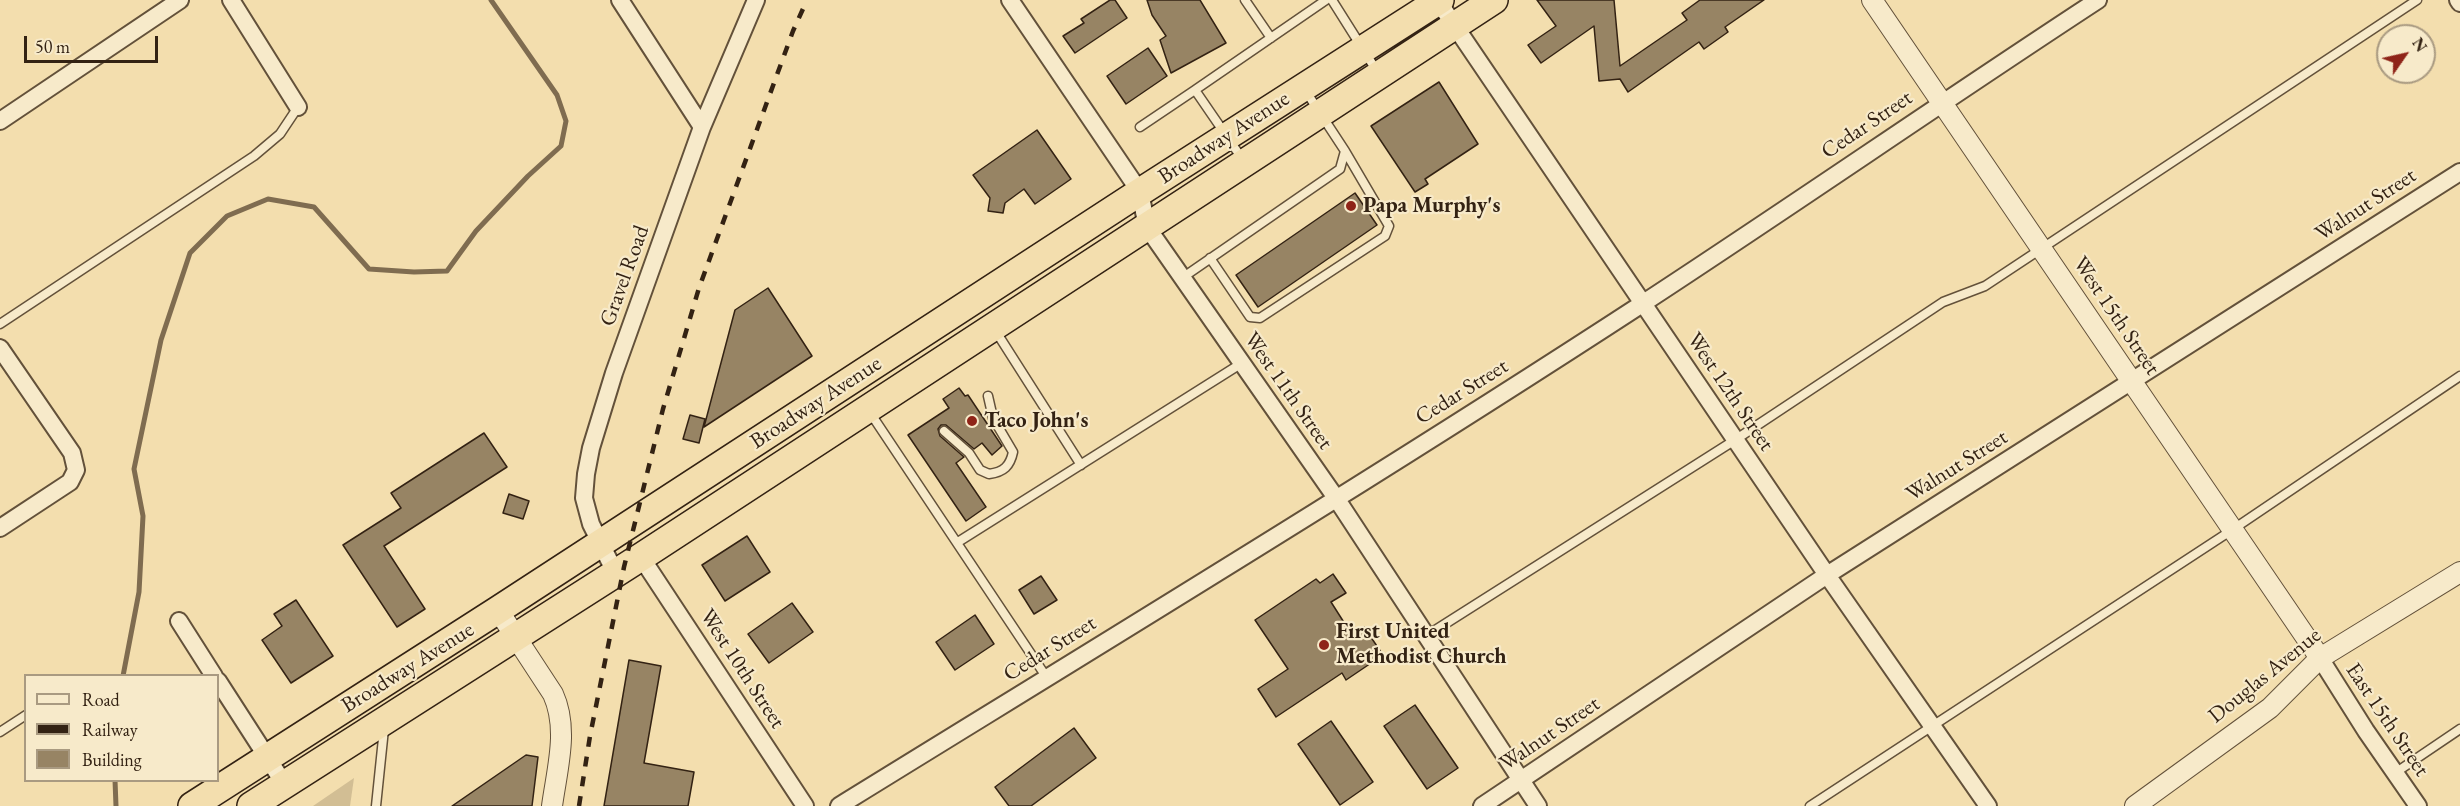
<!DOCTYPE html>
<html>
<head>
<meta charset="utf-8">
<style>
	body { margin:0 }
	#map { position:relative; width:2460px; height:806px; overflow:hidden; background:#f3deae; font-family:"EB Garamond",serif }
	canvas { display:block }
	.legend { position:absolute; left:24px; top:674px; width:195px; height:108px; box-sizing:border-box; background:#f7eaca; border:2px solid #a99a81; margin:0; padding:8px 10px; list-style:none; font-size:18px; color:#332213 }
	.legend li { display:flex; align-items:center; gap:12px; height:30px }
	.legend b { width:30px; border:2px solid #a99a81 }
	.north { position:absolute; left:2376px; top:24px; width:60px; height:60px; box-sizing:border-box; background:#f7eaca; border:2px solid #a99a81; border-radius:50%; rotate:56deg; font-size:16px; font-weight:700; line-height:24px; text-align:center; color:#332213 }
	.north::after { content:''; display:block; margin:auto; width:21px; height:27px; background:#8f2418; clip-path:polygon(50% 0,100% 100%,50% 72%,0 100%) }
	.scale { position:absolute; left:24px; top:36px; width:134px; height:27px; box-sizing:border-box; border:3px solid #332213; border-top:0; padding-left:8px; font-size:18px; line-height:21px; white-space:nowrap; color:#332213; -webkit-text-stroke:4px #f7eaca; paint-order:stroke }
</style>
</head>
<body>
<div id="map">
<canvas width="2460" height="806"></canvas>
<ul class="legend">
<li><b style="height:8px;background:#f7eaca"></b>Road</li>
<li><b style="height:8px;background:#332213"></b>Railway</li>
<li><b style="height:16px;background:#978464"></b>Building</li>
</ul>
<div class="north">N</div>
<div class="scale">50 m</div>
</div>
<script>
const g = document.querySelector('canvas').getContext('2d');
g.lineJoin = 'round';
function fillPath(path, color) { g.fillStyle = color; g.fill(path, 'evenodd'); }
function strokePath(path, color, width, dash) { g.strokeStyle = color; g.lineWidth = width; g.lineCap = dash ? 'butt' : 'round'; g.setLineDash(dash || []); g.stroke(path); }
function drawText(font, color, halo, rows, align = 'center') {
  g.font = font + ' "EB Garamond",serif'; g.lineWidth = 4.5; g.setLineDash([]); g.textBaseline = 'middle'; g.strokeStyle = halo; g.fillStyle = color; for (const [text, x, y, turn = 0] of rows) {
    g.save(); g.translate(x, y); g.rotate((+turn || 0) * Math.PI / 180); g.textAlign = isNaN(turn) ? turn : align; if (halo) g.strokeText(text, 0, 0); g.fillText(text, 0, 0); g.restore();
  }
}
fillPath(new Path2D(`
	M 354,778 L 350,806 L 313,806 Z`), '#d2be94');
strokePath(new Path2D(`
	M 123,676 L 139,592 L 143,516 L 134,469 L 161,340 L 190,253 L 227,216 L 268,199 L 314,207 L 369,269 L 414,272 L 447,271 L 476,231 L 528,176 L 561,146 L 566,121 L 557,95 L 491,0
	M 115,780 L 116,806`), '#7f6c50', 5);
const building = new Path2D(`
	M 1110,0 L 1115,0 L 1127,18 L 1075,53 L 1063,36 L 1084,23 L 1081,19 Z
	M 1147,0 L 1200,0 L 1226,43 L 1171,73 L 1160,40 L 1166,36 L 1152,15 Z
	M 1537,0 L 1614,0 L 1620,66 L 1687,20 L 1682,13 L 1700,0 L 1764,0 L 1725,27 L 1728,32 L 1704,49 L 1699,42 L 1628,92 L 1620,79 L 1599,81 L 1594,26 L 1541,63 L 1528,45 L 1556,26 Z
	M 1148,48 L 1167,76 L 1126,104 L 1107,76 Z
	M 1439,82 L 1478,144 L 1425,179 L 1428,184 L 1415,192 L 1371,126 Z
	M 1037,130 L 1071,179 L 1035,204 L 1024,189 L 1005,203 L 1003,213 L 988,211 L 990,198 L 973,175 Z
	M 1355,193 L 1377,225 L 1258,307 L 1236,275 Z
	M 768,288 L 812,356 L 704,427 L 735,310 Z
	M 959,388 L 965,396 L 968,395 L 1002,446 L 992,455 L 982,443 L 974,449 L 946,425 L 941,425 L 938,429 L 940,436 L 964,457 L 956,463 L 986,507 L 966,521 L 908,435 L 949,408 L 943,399 Z
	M 690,415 L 705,419 L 699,443 L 683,439 Z
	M 484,433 L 507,467 L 384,546 L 425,609 L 397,627 L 343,545 L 401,508 L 391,493 Z
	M 509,494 L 529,501 L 523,519 L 503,513 Z
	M 747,536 L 770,572 L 725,601 L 702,565 Z
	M 1333,574 L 1346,593 L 1331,602 L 1352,635 L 1364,627 L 1383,655 L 1346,680 L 1342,673 L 1276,717 L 1258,689 L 1288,669 L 1255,620 L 1316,579 L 1320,583 Z
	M 1041,576 L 1057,600 L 1034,614 L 1019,590 Z
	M 296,600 L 333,656 L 291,683 L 262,640 L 282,626 L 274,614 Z
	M 792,603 L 813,632 L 769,663 L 748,634 Z
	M 975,615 L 994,644 L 955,670 L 936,642 Z
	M 629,660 L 661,666 L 644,763 L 694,772 L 688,806 L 604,806 Z
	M 1415,705 L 1458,768 L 1427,789 L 1384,726 Z
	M 1331,721 L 1373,782 L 1340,805 L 1298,744 Z
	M 1074,728 L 1096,758 L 1031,806 L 1009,806 L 995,787 Z
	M 526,755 L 538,757 L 532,806 L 452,806 Z`);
fillPath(building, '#978464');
strokePath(building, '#332213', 1.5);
const service = new Path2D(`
	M 1245,0 L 1271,38
	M 1332,0 L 1378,73
	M 1140,127 L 1195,90
	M 1243,160 L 1195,90 L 1326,0
	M 1210,258 L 1250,317 L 1260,318 L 1385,236 L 1389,226 L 1345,151
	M 1182,278 L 1340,169 L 1345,151 L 1305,90
	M 0,324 L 254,156 L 280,134 L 298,107
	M 995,330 L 1081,465
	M 869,411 L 1047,678
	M 944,431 L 969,453 L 980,470 L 989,474 C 1004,472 1010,466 1013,452 L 993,418 L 988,396
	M 958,542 L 1242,363
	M 1426,636 L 1735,440 L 1943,302 L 1985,286 L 2417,0
	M 0,732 L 26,715
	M 2395,773 L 2460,729
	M 376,806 L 384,729
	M 1810,806 L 2232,530 L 2460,376`);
const minor = new Path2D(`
	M 231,0 L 298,107
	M 620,0 L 702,127
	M 1010,0 L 1140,192 L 1147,227 L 1336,498 L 1538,806
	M 2458,0 L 2460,3
	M 1438,1 L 1827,575 L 1988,806
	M 0,121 L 180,0
	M 0,348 L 72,453 L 76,470 L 70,482 L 0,528
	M 641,557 L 805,806
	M 615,572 L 591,524 L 584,498 L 586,474 L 591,448 L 614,373 L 702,127 L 756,0
	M 179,621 L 214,676
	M 2320,658 L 2366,731 L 2418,806
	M 218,681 L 285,785
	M 839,806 C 1108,640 1378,476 1642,304 C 1795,204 1945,100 2098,0
	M 1482,806 L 1827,575 L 2460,172`);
const tertiary = new Path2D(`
	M 1872,0 L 2320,658
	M 498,610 L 553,694 C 569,729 557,769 552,806
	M 2135,806 L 2270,708 L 2320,658 L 2460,572`);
const trunk = new Path2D(`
	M 192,806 L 498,610 L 1140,192 L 1440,0
	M 251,806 L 641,557 L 1494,0`);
strokePath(service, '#63513a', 11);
strokePath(minor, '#63513a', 20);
strokePath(tertiary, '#63513a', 22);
strokePath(trunk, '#332213', 30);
strokePath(service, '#f7eaca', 8);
strokePath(minor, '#f7eaca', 16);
strokePath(tertiary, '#f7eaca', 20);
strokePath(trunk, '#f3deae', 27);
strokePath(new Path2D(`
	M 579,806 L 590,736 L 624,567 L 663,409 L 699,288 L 793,31 L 807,0`), '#332213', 4.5, [10, 10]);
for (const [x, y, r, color] of [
	[1351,206,6,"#8f2418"],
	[972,421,6,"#8f2418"],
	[1324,645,6,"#8f2418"]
]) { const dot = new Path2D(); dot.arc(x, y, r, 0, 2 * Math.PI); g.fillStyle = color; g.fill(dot); strokePath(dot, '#f7eaca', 2); }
drawText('22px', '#332213', '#f7eaca', [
	["Cedar Street",1867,125,-34],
	["Broadway Avenue",1224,138,-33],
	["Walnut Street",2366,205,-33],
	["Gravel Road",625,276,-70],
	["West 15th Street",2116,316,56],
	["West 11th Street",1288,391,55],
	["Cedar Street",1462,392,-32],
	["West 12th Street",1730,392,56],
	["Broadway Avenue",816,403,-33],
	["Walnut Street",1957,466,-32],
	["Cedar Street",1050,649,-32],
	["Broadway Avenue",408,668,-32],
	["West 10th Street",742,669,57],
	["Douglas Avenue",2265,676,-39],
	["East 15th Street",2387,720,56],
	["Walnut Street",1550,734,-34]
]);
drawText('bold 22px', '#332213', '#f7eaca', [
	["Papa Murphy's",1363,206],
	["Taco John's",984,421],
	["First United",1336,632],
	["Methodist Church",1336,657]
], 'left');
</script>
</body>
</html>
